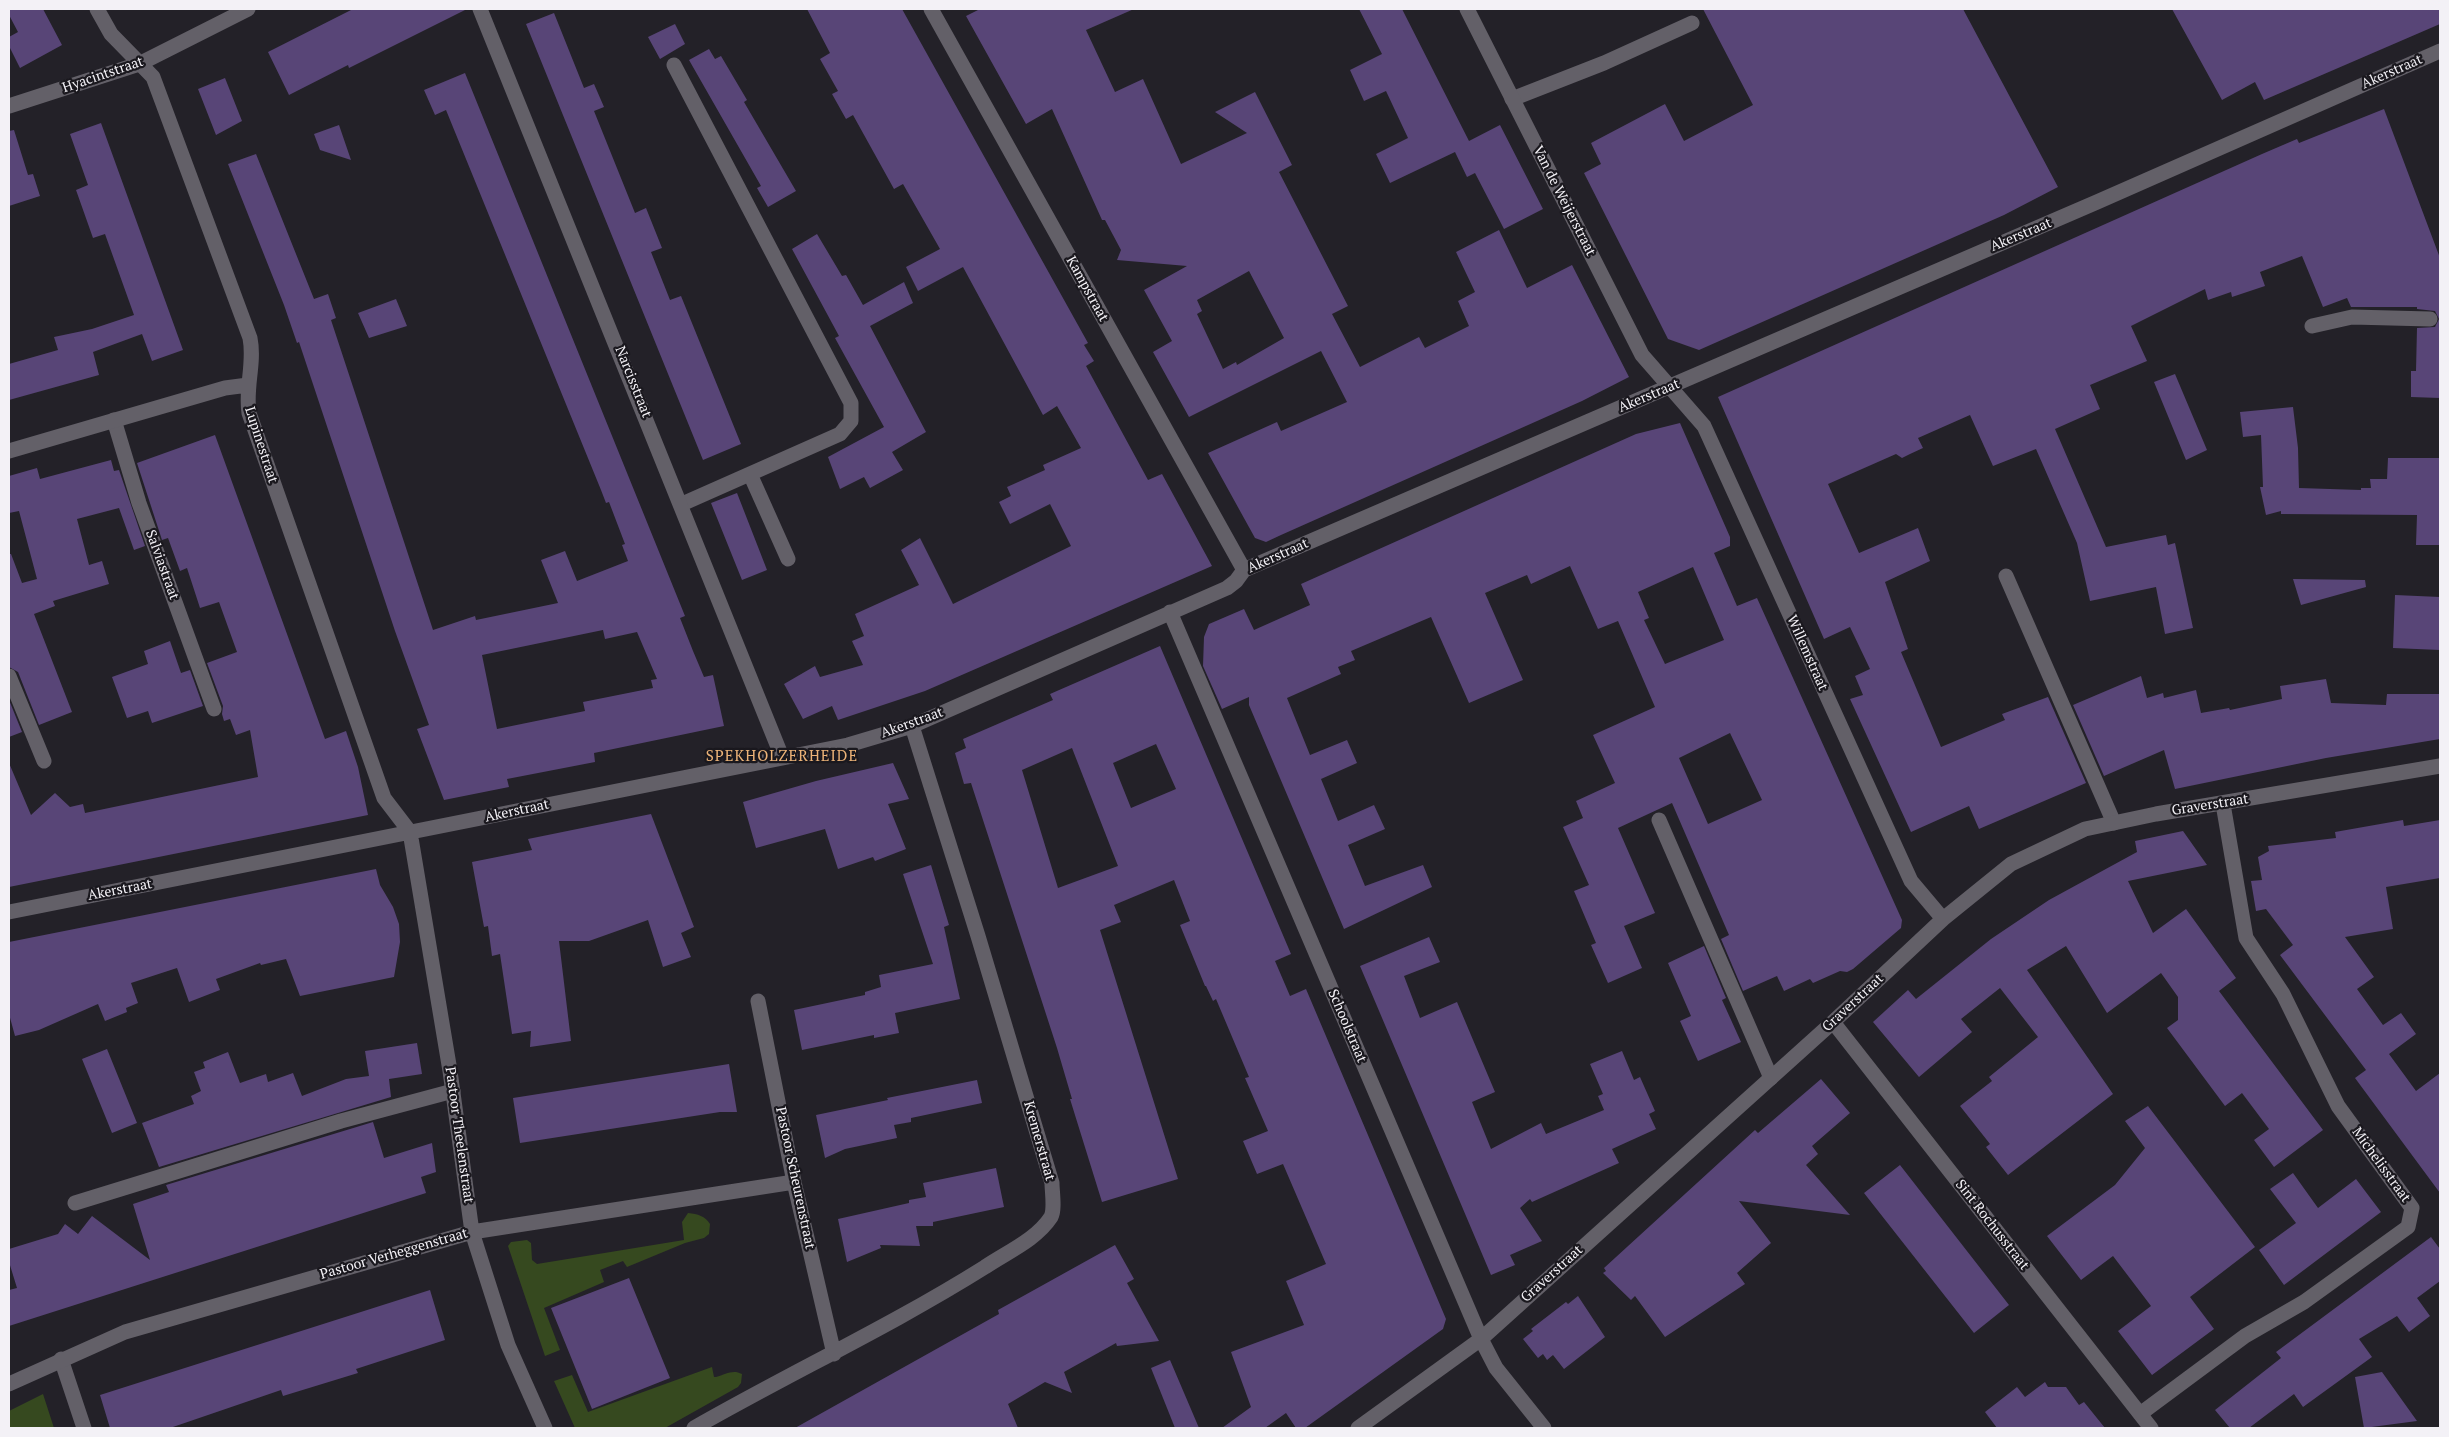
<!DOCTYPE html>
<html>
<head>
<meta charset="utf-8">
<style>
	body { margin:0 }
	#map { position:relative; width:2449px; height:1437px; overflow:hidden; background:#232128; font-family:"PT Serif",serif }
	canvas { display:block }
	.frame { position:absolute; inset:0; border:10px solid #f3f1f6; pointer-events:none }
</style>
</head>
<body>
<div id="map">
<canvas width="2449" height="1437"></canvas>
<div class="frame"></div>
</div>
<script>
const g = document.querySelector('canvas').getContext('2d');
g.lineJoin = 'round';
function fillPath(path, color) { g.fillStyle = color; g.fill(path, 'evenodd'); }
function strokePath(path, color, width, dash) { g.strokeStyle = color; g.lineWidth = width; g.lineCap = dash ? 'butt' : 'round'; g.setLineDash(dash || []); g.stroke(path); }
function drawText(font, color, halo, rows, align = 'center') {
  g.font = font + ' "PT Serif",serif'; g.lineWidth = 4.5; g.setLineDash([]); g.textBaseline = 'middle'; g.strokeStyle = halo; g.fillStyle = color; for (const [text, x, y, turn = 0] of rows) {
    g.save(); g.translate(x, y); g.rotate((+turn || 0) * Math.PI / 180); g.textAlign = isNaN(turn) ? turn : align; if (halo) g.strokeText(text, 0, 0); g.fillText(text, 0, 0); g.restore();
  }
}
fillPath(new Path2D(`
	M 688,1213 C 698,1214 705,1216 710,1224 L 709,1234 L 704,1238 L 685,1243 L 627,1267 L 623,1261 L 600,1270 L 604,1282 L 544,1308 L 560,1350 L 545,1356 L 508,1246 L 511,1242 L 527,1240 L 531,1243 L 532,1260 L 537,1264 L 684,1240 L 682,1222 Z
	M 712,1367 L 714,1377 L 716,1377 C 726,1374 733,1369 742,1374 L 741,1383 L 738,1387 L 665,1428 L 575,1428 L 554,1381 L 572,1375 L 588,1412 Z
	M 43,1394 L 54,1428 L 9,1428 L 9,1411 Z`), '#36491f');
fillPath(new Path2D(`
	M 9,9 L 43,9 L 62,45 L 20,68 L 9,46 L 9,37 L 18,32 L 9,15 Z
	M 353,9 L 467,9 L 349,68 L 348,65 L 289,95 L 268,52 Z
	M 807,9 L 902,9 L 1088,343 L 1084,345 L 1094,361 L 1086,366 L 1148,480 L 1162,474 L 1212,566 L 925,691 L 838,720 L 832,706 L 803,719 L 784,684 L 815,666 L 820,677 L 863,665 L 852,641 L 864,636 L 855,614 L 919,585 L 901,550 L 920,538 L 953,604 L 1071,546 L 1050,504 L 1010,524 L 999,502 L 1011,496 L 1007,487 L 1045,470 L 1043,465 L 1081,448 L 1057,406 L 1043,415 L 963,267 L 918,291 L 906,267 L 940,249 L 903,184 L 894,189 L 853,115 L 846,119 L 832,94 L 838,91 L 820,59 L 830,53 Z
	M 980,9 L 1134,9 L 1086,30 L 1115,92 L 1143,79 L 1181,164 L 1247,133 L 1215,112 L 1255,92 L 1292,165 L 1279,172 L 1348,306 L 1332,314 L 1360,367 L 1419,337 L 1425,348 L 1469,326 L 1458,301 L 1475,292 L 1456,252 L 1499,230 L 1527,288 L 1572,265 L 1629,377 L 1582,401 L 1281,535 L 1266,542 L 1255,538 L 1208,453 L 1277,422 L 1281,431 L 1347,402 L 1321,351 L 1189,417 L 1153,352 L 1172,341 L 1144,290 L 1187,266 L 1117,260 L 1121,250 L 1105,220 L 1102,220 L 1052,109 L 1026,124 L 966,16 ZM 1249,271 L 1284,338 L 1237,365 L 1236,362 L 1223,369 L 1197,314 L 1202,311 L 1197,300 Z
	M 1359,9 L 1402,9 L 1469,141 L 1500,125 L 1543,209 L 1504,229 L 1475,173 L 1467,177 L 1455,152 L 1390,183 L 1376,154 L 1408,138 L 1386,91 L 1364,101 L 1350,70 L 1382,54 Z
	M 1703,9 L 1963,9 L 2058,187 L 2004,215 L 1699,350 L 1668,339 L 1584,173 L 1601,164 L 1591,143 L 1665,104 L 1684,141 L 1753,105 Z
	M 2172,9 L 2440,9 L 2440,24 L 2264,100 L 2255,82 L 2222,100 Z
	M 554,13 L 584,88 L 594,84 L 604,107 L 594,111 L 635,213 L 646,208 L 662,248 L 651,252 L 670,300 L 681,296 L 741,444 L 703,460 L 526,24 Z
	M 675,24 L 685,44 L 660,59 L 648,37 Z
	M 709,49 L 715,59 L 721,56 L 747,100 L 744,102 L 796,191 L 768,207 L 757,188 L 761,186 L 689,60 Z
	M 465,73 L 685,616 L 680,618 L 693,651 L 704,677 L 713,675 L 724,726 L 594,753 L 595,762 L 507,779 L 509,787 L 444,800 L 417,729 L 429,725 L 395,631 L 299,342 L 297,343 L 284,305 L 228,164 L 256,154 L 314,299 L 328,294 L 336,318 L 331,320 L 433,630 L 475,616 L 476,620 L 558,603 L 541,560 L 565,551 L 577,581 L 628,561 L 622,545 L 625,544 L 609,502 L 606,503 L 601,490 L 446,110 L 435,115 L 424,90 ZM 603,630 L 605,639 L 637,632 L 657,679 L 651,680 L 653,688 L 583,702 L 585,711 L 497,729 L 482,655 Z
	M 225,78 L 242,121 L 216,135 L 198,89 Z
	M 2384,109 L 2440,258 L 2440,398 L 2411,397 L 2411,371 L 2416,371 L 2417,328 L 2435,327 L 2439,319 L 2435,311 L 2417,309 L 2417,307 L 2351,307 L 2347,298 L 2323,307 L 2302,256 L 2260,272 L 2265,286 L 2232,297 L 2231,292 L 2208,300 L 2205,289 L 2131,326 L 2147,361 L 2090,385 L 2100,409 L 2055,429 L 2106,547 L 2166,535 L 2168,545 L 2175,543 L 2193,628 L 2165,634 L 2156,587 L 2090,601 L 2077,543 L 2036,449 L 1993,466 L 1970,415 L 1918,438 L 1923,448 L 1910,454 L 1902,458 L 1896,454 L 1828,484 L 1859,553 L 1918,528 L 1930,561 L 1885,582 L 1908,649 L 1901,652 L 1941,747 L 2005,720 L 2002,714 L 2048,697 L 2086,783 L 1979,829 L 1969,806 L 1911,832 L 1850,699 L 1863,695 L 1855,676 L 1870,669 L 1850,627 L 1824,639 L 1718,397 L 2262,154 L 2297,139 L 2299,143 Z
	M 101,123 L 183,350 L 152,361 L 142,334 L 93,352 L 99,375 L 9,400 L 9,364 L 58,350 L 54,337 L 92,329 L 134,315 L 105,234 L 93,238 L 76,190 L 88,185 L 70,134 Z
	M 339,125 L 351,160 L 320,150 L 314,134 Z
	M 14,130 L 28,175 L 33,174 L 40,196 L 9,206 L 9,131 Z
	M 817,234 L 842,276 L 846,275 L 863,305 L 904,282 L 913,303 L 870,326 L 926,432 L 892,452 L 903,470 L 870,488 L 864,477 L 840,489 L 828,457 L 884,427 L 835,338 L 839,336 L 792,249 Z
	M 396,299 L 407,326 L 369,338 L 358,313 Z
	M 2175,374 L 2207,450 L 2186,460 L 2154,382 Z
	M 2293,407 L 2298,448 L 2299,488 L 2361,490 L 2361,488 L 2371,488 L 2370,479 L 2387,479 L 2388,458 L 2440,458 L 2440,545 L 2416,545 L 2417,515 L 2281,514 L 2281,511 L 2266,515 L 2260,487 L 2263,487 L 2261,435 L 2243,437 L 2240,412 Z
	M 1680,423 L 1730,537 L 1730,546 L 1714,553 L 1737,606 L 1757,598 L 1902,920 L 1901,928 L 1853,969 L 1847,972 L 1840,971 L 1813,983 L 1810,979 L 1784,991 L 1777,976 L 1743,991 L 1721,939 L 1729,935 L 1672,803 L 1618,828 L 1655,913 L 1624,926 L 1642,968 L 1608,983 L 1591,945 L 1596,943 L 1574,891 L 1589,885 L 1563,827 L 1583,818 L 1576,801 L 1615,783 L 1593,735 L 1655,707 L 1618,621 L 1598,629 L 1570,566 L 1531,584 L 1527,575 L 1485,593 L 1523,680 L 1469,703 L 1431,617 L 1351,651 L 1355,660 L 1338,667 L 1341,674 L 1287,698 L 1310,755 L 1347,740 L 1357,763 L 1321,779 L 1338,821 L 1374,805 L 1385,829 L 1348,845 L 1365,886 L 1423,865 L 1432,887 L 1344,929 L 1249,705 L 1249,697 L 1222,709 L 1203,666 L 1204,637 L 1209,624 L 1244,609 L 1254,630 L 1310,605 L 1301,584 L 1636,434 ZM 1693,567 L 1724,640 L 1665,664 L 1644,620 L 1649,618 L 1638,592 ZM 1730,733 L 1762,800 L 1708,824 L 1679,758 Z
	M 215,435 L 325,739 L 346,731 L 358,767 L 368,815 L 9,887 L 9,763 L 31,815 L 55,793 L 70,807 L 83,804 L 85,813 L 258,777 L 250,730 L 236,735 L 230,719 L 224,721 L 222,714 L 223,706 L 207,663 L 237,652 L 219,602 L 200,608 L 187,568 L 180,571 L 168,538 L 162,540 L 137,463 Z
	M 111,460 L 114,471 L 119,470 L 145,546 L 134,550 L 119,508 L 77,519 L 89,565 L 102,561 L 109,584 L 53,601 L 55,606 L 34,614 L 72,712 L 39,725 L 18,672 L 9,667 L 9,554 L 11,554 L 22,583 L 37,579 L 19,511 L 9,513 L 9,476 L 37,468 L 40,479 Z
	M 737,493 L 767,570 L 742,580 L 711,503 Z
	M 2293,579 L 2365,580 L 2366,587 L 2301,605 Z
	M 2395,595 L 2440,597 L 2440,650 L 2393,648 Z
	M 170,641 L 181,673 L 190,670 L 203,706 L 152,723 L 148,711 L 127,718 L 112,677 L 148,664 L 144,651 Z
	M 1160,646 L 1291,954 L 1275,961 L 1290,996 L 1306,989 L 1446,1319 L 1443,1329 L 1305,1428 L 1296,1428 L 1286,1413 L 1265,1428 L 1222,1428 L 1251,1407 L 1231,1352 L 1304,1325 L 1286,1281 L 1326,1264 L 1283,1164 L 1257,1174 L 1243,1141 L 1268,1131 L 1245,1078 L 1249,1077 L 1216,999 L 1213,1001 L 1206,986 L 1205,986 L 1180,925 L 1190,921 L 1174,880 L 1114,905 L 1121,922 L 1100,930 L 1178,1179 L 1102,1202 L 1070,1099 L 1072,1099 L 1057,1048 L 971,783 L 964,784 L 955,753 L 966,748 L 963,739 L 1053,700 L 1050,694 ZM 1156,744 L 1176,789 L 1131,808 L 1113,763 ZM 1072,748 L 1118,866 L 1058,888 L 1022,770 Z
	M 2141,676 L 2147,698 L 2163,693 L 2164,698 L 2196,690 L 2201,713 L 2229,708 L 2230,710 L 2282,699 L 2280,686 L 2326,679 L 2331,703 L 2386,705 L 2387,694 L 2440,694 L 2440,739 L 2326,758 L 2175,789 L 2164,750 L 2104,776 L 2073,705 Z
	M 9,700 L 22,732 L 9,737 Z
	M 893,763 L 909,799 L 888,804 L 906,849 L 875,861 L 873,857 L 838,869 L 825,829 L 756,848 L 743,802 L 816,781 Z
	M 651,814 L 694,927 L 681,933 L 691,957 L 663,967 L 648,920 L 589,941 L 559,941 L 571,1041 L 530,1047 L 531,1031 L 512,1034 L 500,954 L 492,956 L 488,926 L 484,927 L 472,862 L 532,850 L 528,839 Z
	M 2403,820 L 2404,826 L 2440,820 L 2440,878 L 2386,887 L 2393,929 L 2345,937 L 2374,977 L 2357,989 L 2383,1025 L 2401,1013 L 2416,1034 L 2389,1054 L 2416,1091 L 2440,1073 L 2440,1193 L 2355,1078 L 2366,1070 L 2280,955 L 2293,945 L 2266,909 L 2256,911 L 2251,881 L 2262,880 L 2258,857 L 2269,851 L 2268,846 L 2336,838 L 2335,832 Z
	M 2183,831 L 2207,865 L 2128,881 L 2153,933 L 2186,909 L 2236,978 L 2219,991 L 2323,1130 L 2274,1167 L 2254,1140 L 2269,1129 L 2242,1093 L 2225,1106 L 2167,1028 L 2178,1020 L 2178,997 L 2161,973 L 2107,1013 L 2066,946 L 2027,970 L 2113,1094 L 2008,1175 L 1986,1147 L 1990,1144 L 1960,1106 L 1992,1081 L 1989,1077 L 2038,1037 L 2000,988 L 1961,1019 L 1972,1032 L 1919,1077 L 1873,1022 L 1908,990 L 1916,999 L 1991,939 L 2049,900 L 2137,852 L 2135,841 Z
	M 931,865 L 949,925 L 944,927 L 960,999 L 895,1013 L 899,1033 L 874,1038 L 874,1035 L 802,1050 L 794,1010 L 865,995 L 865,992 L 881,987 L 879,975 L 933,964 L 903,874 Z
	M 376,869 L 380,885 L 393,907 L 399,924 L 400,942 L 394,977 L 300,996 L 286,959 L 261,965 L 260,963 L 216,979 L 220,990 L 189,1002 L 177,968 L 131,983 L 138,1003 L 126,1008 L 127,1012 L 105,1021 L 98,1004 L 39,1030 L 15,1036 L 9,1014 L 9,942 Z
	M 1429,937 L 1440,962 L 1404,976 L 1420,1018 L 1457,1002 L 1495,1092 L 1472,1102 L 1491,1149 L 1541,1123 L 1546,1134 L 1604,1110 L 1598,1096 L 1603,1094 L 1590,1064 L 1622,1051 L 1634,1080 L 1640,1077 L 1655,1111 L 1649,1114 L 1656,1129 L 1612,1149 L 1619,1163 L 1532,1202 L 1530,1199 L 1520,1208 L 1542,1241 L 1510,1255 L 1515,1265 L 1491,1275 L 1360,966 Z
	M 1704,946 L 1726,998 L 1722,1000 L 1741,1042 L 1698,1061 L 1680,1021 L 1691,1016 L 1668,963 Z
	M 417,1043 L 422,1074 L 389,1079 L 391,1097 L 159,1167 L 142,1123 L 194,1104 L 191,1096 L 201,1091 L 194,1072 L 205,1068 L 203,1062 L 228,1052 L 240,1083 L 266,1074 L 268,1082 L 293,1073 L 302,1096 L 346,1079 L 369,1076 L 365,1051 Z
	M 107,1049 L 137,1123 L 112,1133 L 82,1059 Z
	M 729,1064 L 737,1112 L 720,1112 L 520,1143 L 513,1098 Z
	M 1821,1079 L 1850,1113 L 1812,1146 L 1818,1154 L 1806,1165 L 1850,1215 L 1739,1201 L 1771,1243 L 1737,1273 L 1745,1284 L 1665,1337 L 1635,1296 L 1631,1300 L 1603,1273 L 1606,1271 L 1604,1268 L 1755,1130 L 1758,1133 Z
	M 977,1080 L 982,1103 L 911,1118 L 911,1122 L 894,1125 L 897,1138 L 845,1149 L 825,1158 L 816,1115 L 888,1100 L 887,1098 Z
	M 2148,1106 L 2255,1247 L 2190,1297 L 2214,1329 L 2152,1375 L 2118,1331 L 2151,1306 L 2113,1256 L 2081,1280 L 2047,1236 L 2115,1185 L 2145,1148 L 2125,1121 Z
	M 373,1122 L 384,1158 L 432,1143 L 436,1172 L 421,1177 L 426,1193 L 9,1326 L 9,1290 L 17,1288 L 9,1262 L 9,1249 L 58,1234 L 65,1224 L 78,1234 L 92,1216 L 150,1260 L 133,1204 L 169,1192 L 166,1185 Z
	M 1900,1165 L 2009,1305 L 1974,1333 L 1864,1193 Z
	M 996,1168 L 1004,1207 L 933,1222 L 933,1226 L 916,1226 L 920,1246 L 880,1245 L 881,1248 L 847,1262 L 838,1219 L 909,1203 L 909,1200 L 926,1197 L 923,1183 Z
	M 2293,1173 L 2318,1208 L 2356,1179 L 2381,1212 L 2284,1285 L 2259,1250 L 2296,1223 L 2270,1189 Z
	M 2431,1237 L 2440,1249 L 2440,1281 L 2417,1298 L 2430,1316 L 2409,1332 L 2397,1316 L 2359,1339 L 2372,1357 L 2303,1407 L 2294,1394 L 2249,1428 L 2230,1428 L 2215,1410 L 2281,1358 L 2276,1352 Z
	M 1115,1245 L 1134,1279 L 1127,1283 L 1159,1341 L 1117,1346 L 1116,1343 L 1064,1372 L 1072,1393 L 1045,1382 L 1008,1404 L 1018,1428 L 795,1428 L 999,1314 L 998,1310 Z
	M 629,1278 L 670,1378 L 592,1409 L 551,1308 Z
	M 430,1290 L 445,1340 L 356,1369 L 358,1373 L 283,1396 L 281,1390 L 170,1428 L 110,1428 L 100,1395 Z
	M 1578,1296 L 1605,1337 L 1564,1369 L 1553,1355 L 1547,1360 L 1543,1354 L 1538,1358 L 1523,1339 L 1533,1331 L 1531,1329 L 1566,1302 L 1568,1304 Z
	M 1170,1360 L 1199,1428 L 1175,1428 L 1151,1368 Z
	M 2382,1372 L 2417,1421 L 2364,1428 L 2355,1377 Z
	M 2045,1382 L 2048,1387 L 2066,1387 L 2079,1405 L 2084,1402 L 2105,1428 L 1997,1428 L 1985,1412 L 2017,1387 L 2025,1397 Z`), '#584577');
strokePath(new Path2D(`
	M 674,65 L 851,403 L 851,421 L 840,434 L 682,504
	M 1512,99 L 1604,63 L 1692,23
	M 2312,326 L 2352,317 L 2430,319
	M 114,420 L 139,503 L 214,709
	M 750,474 L 788,559
	M 2006,576 L 2114,823
	M 9,676 L 44,761
	M 1659,820 L 1771,1078
	M 75,1203 L 341,1121 L 453,1091
	M 61,1359 L 84,1428`), '#636068', 15);
strokePath(new Path2D(`
	M 97,9 L 111,34 L 153,77 L 250,338 C 255,363 245,388 249,413 L 384,798 L 410,832 L 450,1071 L 472,1232 L 508,1345 L 545,1428
	M 480,9 L 782,757
	M 931,9 L 1244,570
	M 1467,9 L 1642,355 L 1704,426 L 1911,881 L 1943,919
	M 9,106 L 139,64 L 248,9
	M 9,451 L 225,388 L 248,385
	M 1170,612 L 1481,1339 L 1496,1368 L 1544,1428
	M 9,912 L 848,745 L 912,726 L 1227,588 L 1236,581 L 1244,570 L 2097,202 L 2440,51
	M 758,1001 L 794,1182 L 834,1354
	M 1833,1022 L 2151,1428
	M 9,1384 L 125,1332 L 472,1232 L 794,1182
	M 2140,1414 L 2245,1336 L 2304,1302 L 2408,1227 L 2412,1208 L 2338,1106 L 2283,994 L 2246,938 L 2223,804
	M 694,1428 C 790,1373 891,1326 985,1267 C 1007,1252 1036,1240 1051,1217 C 1055,1209 1052,1192 1052,1183 L 978,936 L 912,726
	M 1358,1428 L 1481,1339 L 1833,1022 L 1943,919 L 2011,864 L 2085,829 L 2156,814 L 2440,766`), '#636068', 15);
drawText('14px', '#f3f1f6', '#1a181e', [
	["Akerstraat",2392,72,-24],
	["Hyacintstraat",103,75,-19],
	["Van de Weijerstraat",1564,201,63],
	["Akerstraat",2021,235,-23],
	["Kampstraat",1087,289,61],
	["Narcisstraat",633,382,68],
	["Akerstraat",1649,396,-23],
	["Lupinestraat",261,445,72],
	["Akerstraat",1278,556,-24],
	["Salviastraat",162,565,70],
	["Willemstraat",1807,653,66],
	["Akerstraat",912,723,-20],
	["Graverstraat",2210,805,-9],
	["Akerstraat",517,811,-12],
	["Akerstraat",120,890,-11],
	["Graverstraat",1853,1003,-43],
	["Schoolstraat",1347,1026,67],
	["Pastoor Theelenstraat",459,1135,82],
	["Kremerstraat",1039,1141,74],
	["Michelisstraat",2381,1165,54],
	["Pastoor Scheurenstraat",795,1178,78],
	["Sint Rochusstraat",1992,1225,52],
	["Pastoor Verheggenstraat",394,1254,-16],
	["Graverstraat",1552,1274,-42]
]);
g.letterSpacing = '1px';
drawText('15px', '#ecb378', '#1a181e', [
	["SPEKHOLZERHEIDE",782,757]
]);
g.letterSpacing = '0px';
</script>
</body>
</html>
